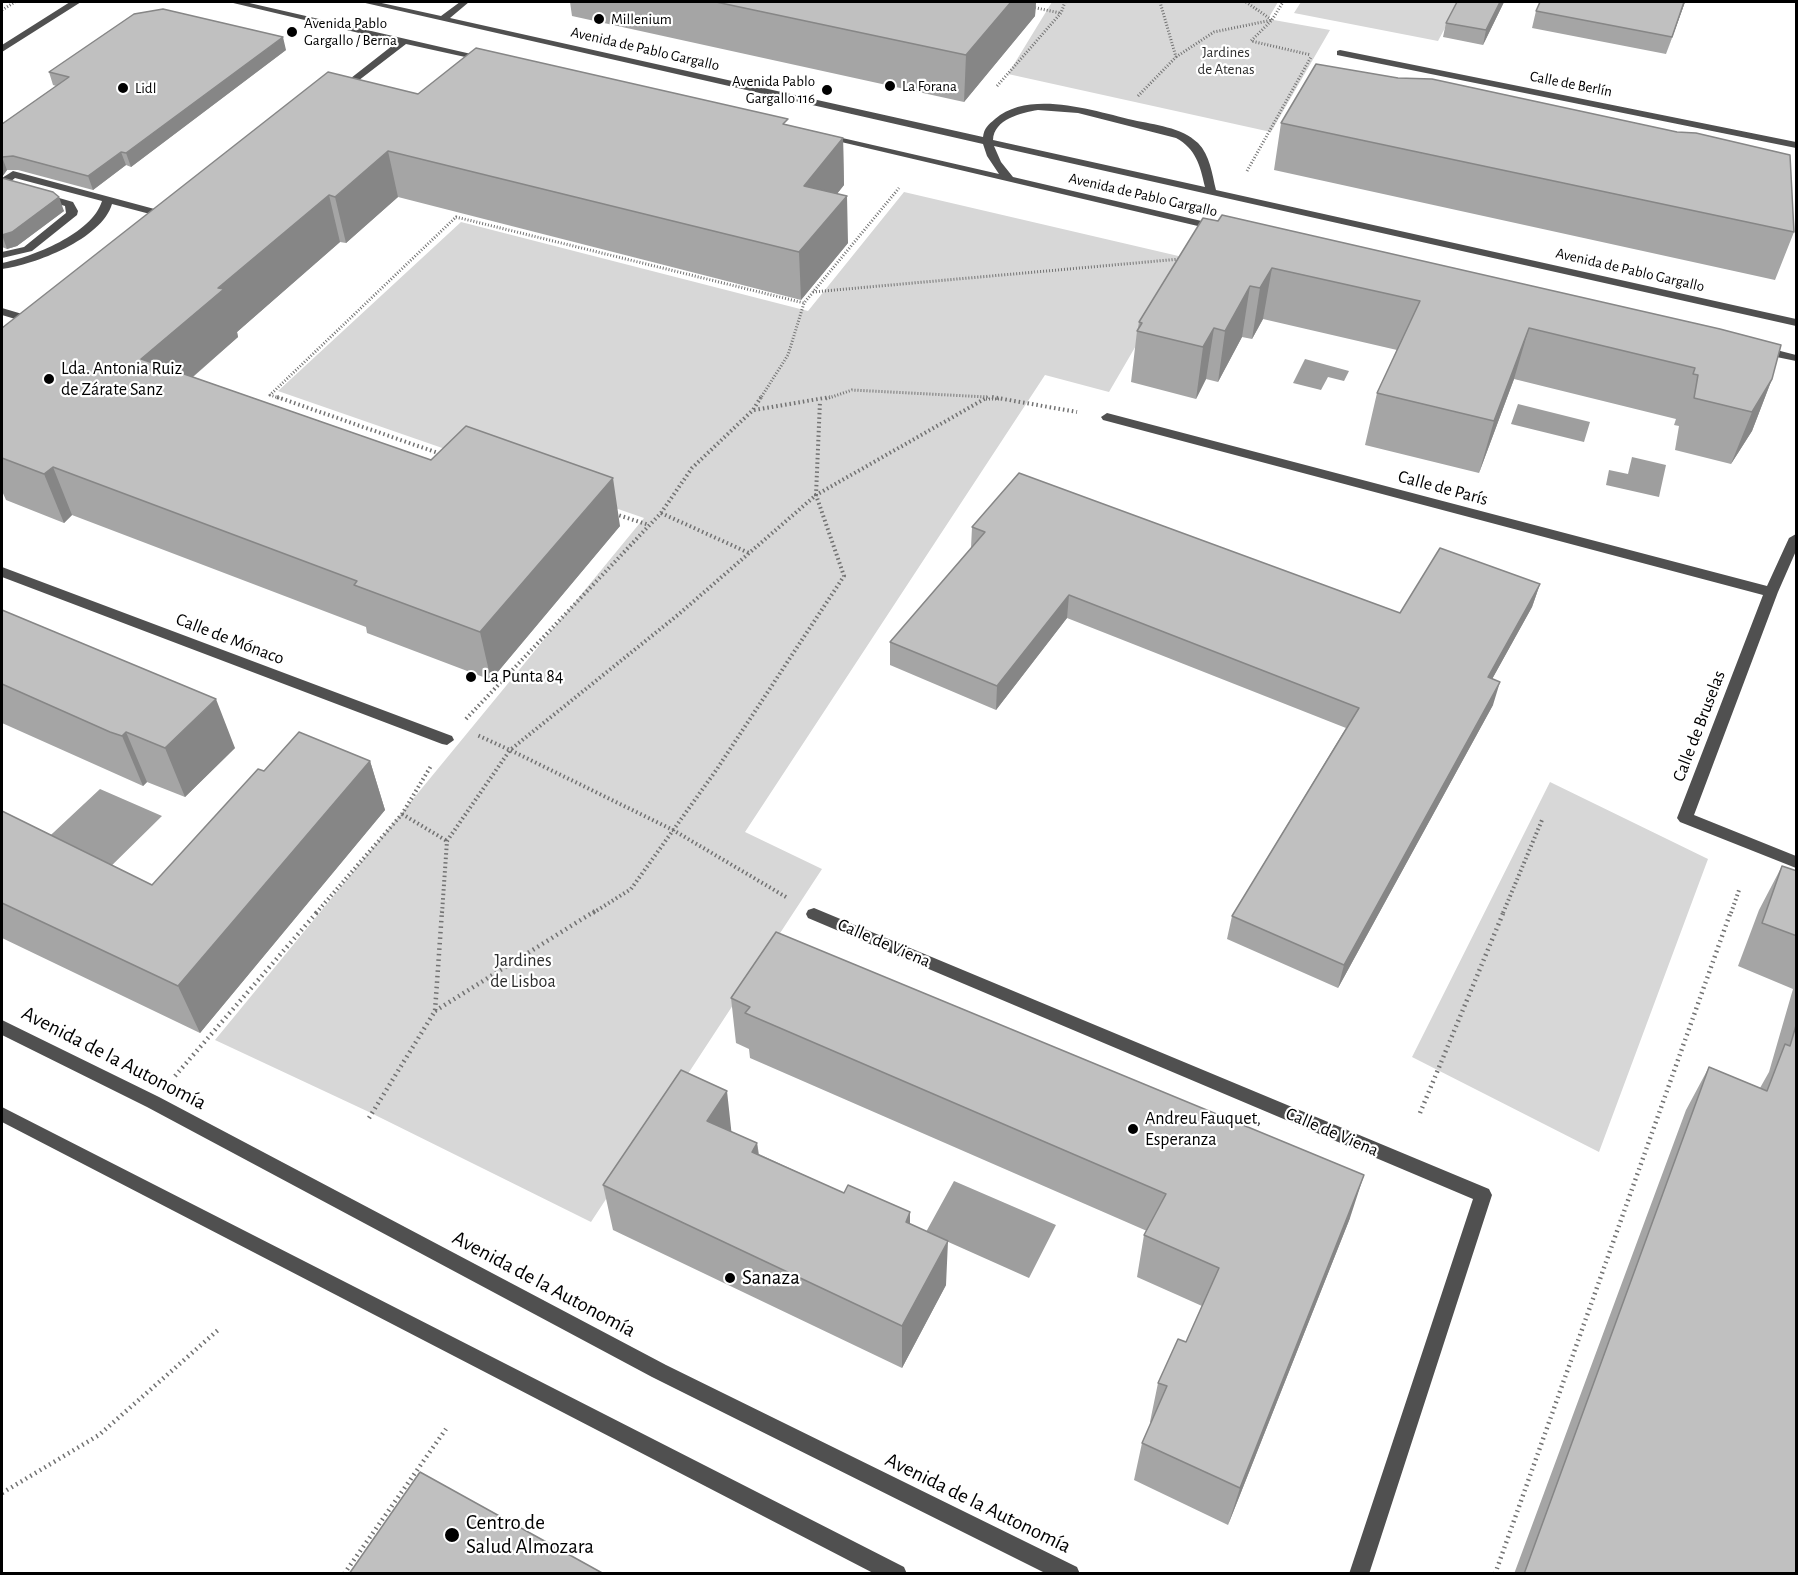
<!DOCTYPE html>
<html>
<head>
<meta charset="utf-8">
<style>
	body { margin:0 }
	#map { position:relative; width:1798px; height:1575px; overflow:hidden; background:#fff; font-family:"Alegreya Sans",sans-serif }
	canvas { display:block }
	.frame { position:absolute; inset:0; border:3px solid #000; pointer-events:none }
</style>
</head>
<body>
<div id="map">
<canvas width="1798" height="1575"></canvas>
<div class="frame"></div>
</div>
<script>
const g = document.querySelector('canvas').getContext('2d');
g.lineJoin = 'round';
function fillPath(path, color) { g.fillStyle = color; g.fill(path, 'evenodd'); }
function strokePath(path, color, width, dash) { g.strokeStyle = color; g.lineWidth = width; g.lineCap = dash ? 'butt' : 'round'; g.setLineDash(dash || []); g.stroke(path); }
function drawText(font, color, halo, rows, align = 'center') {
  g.font = font + ' "Alegreya Sans",sans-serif'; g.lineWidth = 4.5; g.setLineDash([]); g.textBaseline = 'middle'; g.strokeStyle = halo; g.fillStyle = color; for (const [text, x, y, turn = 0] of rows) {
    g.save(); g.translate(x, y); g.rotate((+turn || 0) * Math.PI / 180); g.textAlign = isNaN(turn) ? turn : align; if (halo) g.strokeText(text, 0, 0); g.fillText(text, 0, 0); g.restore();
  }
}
fillPath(new Path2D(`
	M 1052,2 L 1278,2 L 1268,19 L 1330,30 L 1271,132 L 1008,74 Z
	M 1301,2 L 1459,2 L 1438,41 L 1294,13 Z
	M 904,192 L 1187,258 L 1109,392 L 1045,375 L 745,832 L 822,869 L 591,1222 L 369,1112 L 215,1040 L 644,518 L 278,391 L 461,222 L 808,311 Z
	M 1550,782 L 1708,859 L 1599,1152 L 1412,1057 Z`), '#d7d7d7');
fillPath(new Path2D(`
	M 1305,359 L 1349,371 L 1344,381 L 1328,377 L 1321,390 L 1293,383 Z
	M 1518,404 L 1590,422 L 1584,442 L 1511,424 Z
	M 1632,457 L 1666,465 L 1659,497 L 1606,485 L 1609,470 L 1628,474 Z
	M 100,789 L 162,816 L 101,876 L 38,847 Z
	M 954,1181 L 1056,1225 L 1029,1278 L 926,1232 Z`), '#9e9e9e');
strokePath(new Path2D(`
	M 1246,2 L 1272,20 L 1251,41 L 1311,55
	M 1032,7 L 1060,13
	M 2,10 L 15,2
	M 1176,57 L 1214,32 L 1272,20 L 1283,2
	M 997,86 L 1061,13 L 1065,2
	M 1138,96 L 1176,57 L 1160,2
	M 1247,171 L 1311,57
	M 813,292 L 1180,259
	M 282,399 L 270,395 L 456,217 L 804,303
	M 760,399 L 788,355 L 804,303 L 899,188
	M 826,399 L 852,390 L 987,397
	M 986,399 L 1001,399`), '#727272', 3, [1, 2]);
strokePath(new Path2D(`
	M 277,397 L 441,454
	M 992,397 L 1077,412
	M 754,410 L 830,397
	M 661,513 L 749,553
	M 615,514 L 649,525
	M 466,719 L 661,513 L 692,468 L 753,410 L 761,397
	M 402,814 L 447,841
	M 786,897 L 673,830 L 510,750 L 679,614 L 816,495 L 820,401
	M 316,913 L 402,814 L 431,766
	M 442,913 L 447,841 L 510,750 L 477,735
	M 593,913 L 631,889 L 717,769 L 844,576 L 816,495 L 988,397
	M 1503,913 L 1542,820
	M 1731,913 L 1739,890`), '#727272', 4, [1.5, 3]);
strokePath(new Path2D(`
	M 435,1011 L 595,911
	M 175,1076 L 318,911
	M 1420,1113 L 1504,911
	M 369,1118 L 435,1011 L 442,911
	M 2,1493 L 99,1435 L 218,1330
	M 344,1574 L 446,1429
	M 1495,1574 L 1731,911`), '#727272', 4.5, [1.5, 4]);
fillPath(new Path2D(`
	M 70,2 L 81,2 L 2,52 L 2,45 Z
	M 229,2 L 245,2 L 493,59 L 488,62 L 406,44 L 341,94 L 337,93 L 337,89 L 397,42 Z
	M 361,2 L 377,2 L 441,16 L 460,2 L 469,2 L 450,18 L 983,137 C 984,128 988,125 995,119 C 1030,89 1094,111 1133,120 C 1155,125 1181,127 1198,143 C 1210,155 1212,174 1216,190 L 1796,319 L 1796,326 L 994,146 L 1001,162 L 1013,177 L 1223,226 L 1225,228 L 1219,231 L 820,137 L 825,134 L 999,174 L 987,156 L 983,144 ZM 1038,110 L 1078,113 L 1176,138 C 1196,149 1200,165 1205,187 L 993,140 C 994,119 1021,113 1038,110 Z
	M 1340,50 L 1796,142 L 1796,148 L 1337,55 L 1337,51 Z
	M 13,171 L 173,214 L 175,216 L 169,219 L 112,204 C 102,239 34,265 2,269 L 2,263 C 32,257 92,234 102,201 L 15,178 L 10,182 L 2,182 L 2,178 Z
	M 42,193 L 73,202 L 78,211 L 77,215 L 32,251 L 2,258 L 2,252 L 24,247 L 66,213 L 65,206 L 38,198 L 37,196 Z
	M 2,308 L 39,319 L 41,321 L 35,325 L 2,315 Z
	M 1761,346 L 1796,355 L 1796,361 L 1757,353 L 1755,350 Z
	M 1107,413 L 1767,586 L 1789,538 L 1796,534 L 1796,551 L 1778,592 L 1694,815 L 1796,856 L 1796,868 L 1680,822 L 1677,818 L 1763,595 L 1103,420 L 1101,417 Z
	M 2,567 L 452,736 L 454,740 L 447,745 L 442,744 L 2,577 Z
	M 814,908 L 1489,1189 L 1492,1195 L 1369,1574 L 1349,1574 L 1473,1199 L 808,918 L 806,914 L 808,910 Z
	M 2,1020 L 159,1097 L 666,1365 L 1077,1567 L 1080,1574 L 1047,1574 L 652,1377 L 147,1107 L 2,1035 Z
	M 2,1107 L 904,1567 L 907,1574 L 875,1574 L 2,1122 Z`), '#505050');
fillPath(new Path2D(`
	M 570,2 L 1036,2 L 1035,16 L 964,102 L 572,16 Z
	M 1504,2 L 1483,45 L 1443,37 L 1446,23 Z
	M 1685,2 L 1666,54 L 1532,28 L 1536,11 Z
	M 286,50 L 131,167 L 126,165 L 93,190 L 18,170 L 7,170 L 2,177 L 2,124 L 56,86 L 53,85 L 49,72 Z
	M 418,94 L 788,125 L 843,138 L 844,185 L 837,194 L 848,243 L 801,300 L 398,197 L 346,243 L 340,242 L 237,332 L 238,337 L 193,377 L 620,526 L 491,680 L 367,633 L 366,627 L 72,515 L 64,523 L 6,500 L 2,491 L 2,328 Z
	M 1281,123 L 1794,232 L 1775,280 L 1274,170 Z
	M 2,178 L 64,211 L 17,246 L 7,249 L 2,247 Z
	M 1203,218 L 1772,379 L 1752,431 L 1731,464 L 1675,450 L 1679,426 L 1674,425 L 1676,419 L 1514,379 L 1479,473 L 1365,445 L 1377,393 L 1397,350 L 1263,319 L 1252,339 L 1242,337 L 1218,382 L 1206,379 L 1196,399 L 1131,382 L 1137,331 L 1138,328 L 1139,322 Z
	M 972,527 L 1400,613 L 1540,584 L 1532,607 L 1492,679 L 1493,705 L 1338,988 L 1227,939 L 1232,916 L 1346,728 L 1067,618 L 996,710 L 890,665 L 890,642 L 971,548 Z
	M 2,610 L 235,748 L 185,797 L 147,782 L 143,786 L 2,723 Z
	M 370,761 L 385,810 L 200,1033 L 2,938 L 2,811 L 152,885 L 264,771 Z
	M 1782,866 L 1797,871 L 1797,1574 L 1514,1574 L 1686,1110 L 1709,1067 L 1760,1088 L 1769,1072 L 1793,989 L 1738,966 L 1759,910 Z
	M 731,998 L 1350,1218 L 1228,1525 L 1134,1480 L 1142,1443 L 1151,1423 L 1150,1422 L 1158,1383 L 1186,1342 L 1202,1306 L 1137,1277 L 1144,1235 L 1147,1231 L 750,1058 L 749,1049 L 736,1043 Z
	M 732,1132 L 757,1143 L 759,1154 L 910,1224 L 946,1285 L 902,1368 L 613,1230 L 603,1185 Z`), '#a5a5a5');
fillPath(new Path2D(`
	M 1011,2 L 1036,2 L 1035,16 L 964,102 L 966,55 Z
	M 1500,2 L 1504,2 L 1483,45 L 1486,30 Z
	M 1684,2 L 1685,2 L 1666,54 L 1672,37 Z
	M 283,37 L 286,50 L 131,167 L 126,153 Z
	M 843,138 L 844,185 L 806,232 L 804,186 Z
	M 388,151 L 398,197 L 346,243 L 335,197 Z
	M 121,152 L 126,165 L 93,190 L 88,176 Z
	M 2,157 L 7,170 L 2,177 Z
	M 329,195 L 340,242 L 237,332 L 238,337 L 158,407 L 141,359 L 218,288 Z
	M 847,196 L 848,243 L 801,300 L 799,252 Z
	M 59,197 L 64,211 L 17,246 L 7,249 L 2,235 Z
	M 1272,268 L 1263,319 L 1252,339 L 1260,288 Z
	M 1250,286 L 1242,337 L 1218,382 L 1225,331 Z
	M 1214,328 L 1206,379 L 1196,399 L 1203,347 Z
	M 1529,328 L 1514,379 L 1479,473 L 1494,421 Z
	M 1772,379 L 1752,431 L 1731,464 L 1752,412 Z
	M 53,467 L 72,515 L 64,523 L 44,474 Z
	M 613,478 L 620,526 L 491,680 L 480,632 Z
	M 1540,584 L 1532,607 L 1480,701 L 1488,677 Z
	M 1069,595 L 1067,618 L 996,710 L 997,686 Z
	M 1500,682 L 1493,705 L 1338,988 L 1344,965 Z
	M 216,699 L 235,748 L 185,797 L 165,748 Z
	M 126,732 L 147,782 L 143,786 L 122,736 Z
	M 370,761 L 385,810 L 200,1033 L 178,986 Z
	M 727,1091 L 732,1137 L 707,1121 Z
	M 757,1143 L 762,1189 L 752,1152 Z
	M 1364,1175 L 1350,1218 L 1228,1525 L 1240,1488 Z
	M 910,1212 L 910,1256 L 906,1222 Z
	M 948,1241 L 946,1285 L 902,1368 L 902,1326 Z`), '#868686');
const building = new Path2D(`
	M 716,2 L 1011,2 L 966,55 Z
	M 1457,2 L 1500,2 L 1486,30 L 1446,23 Z
	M 1540,2 L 1684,2 L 1672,37 L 1536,11 Z
	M 163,9 L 283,37 L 126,153 L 121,152 L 88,176 L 13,156 L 2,157 L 2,158 L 2,124 L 69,77 L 49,72 L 134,14 Z
	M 476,48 L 788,119 L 783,124 L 843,138 L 804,186 L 847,196 L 799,252 L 388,151 L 335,197 L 329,195 L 218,288 L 224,289 L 141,359 L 431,460 L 466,426 L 613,478 L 480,632 L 354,585 L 357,581 L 53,467 L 44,474 L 2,458 L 2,328 L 328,72 L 418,94 Z
	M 1316,64 L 1398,78 L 1432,79 L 1677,132 L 1696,133 L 1790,155 L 1794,232 L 1281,123 Z
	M 2,178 L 53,192 L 59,197 L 12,232 L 2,235 Z
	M 1222,215 L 1720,329 L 1781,345 L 1772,379 L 1752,412 L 1694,398 L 1698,375 L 1693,374 L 1695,368 L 1529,328 L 1494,421 L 1377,393 L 1420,301 L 1272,268 L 1260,288 L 1250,286 L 1225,331 L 1214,328 L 1203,347 L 1137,331 L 1142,323 L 1139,322 L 1203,218 L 1218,221 Z
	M 1019,473 L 1400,613 L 1440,548 L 1540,584 L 1488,677 L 1500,682 L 1344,965 L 1232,916 L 1359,708 L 1069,595 L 997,686 L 890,642 L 985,532 L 972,527 Z
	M 2,610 L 216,699 L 165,748 L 126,732 L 122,736 L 110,732 L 2,684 Z
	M 299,732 L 370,761 L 178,986 L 2,903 L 2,811 L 152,885 L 258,769 L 264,771 Z
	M 1782,866 L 1797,871 L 1797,936 L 1762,923 Z
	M 776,932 L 1364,1175 L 1240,1488 L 1142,1443 L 1167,1386 L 1158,1383 L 1178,1339 L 1186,1342 L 1219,1268 L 1144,1235 L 1166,1194 L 745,1013 L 750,1007 L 731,998 Z
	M 1797,1022 L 1797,1574 L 1524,1574 L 1709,1067 L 1767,1091 L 1785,1044 L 1790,1046 Z
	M 681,1070 L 727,1091 L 707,1121 L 757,1143 L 752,1152 L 844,1193 L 848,1185 L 910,1212 L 906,1222 L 948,1241 L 902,1326 L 603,1185 Z
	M 420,1472 L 604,1574 L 349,1574 Z`);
fillPath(building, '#c0c0c0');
strokePath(building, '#868686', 1.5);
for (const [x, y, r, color] of [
	[599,19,6,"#000"],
	[292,32,6,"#000"],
	[890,86,6,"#000"],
	[123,88,6,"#000"],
	[827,90,6,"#000"],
	[49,379,6,"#000"],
	[471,677,6,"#000"],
	[1133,1129,6,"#000"],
	[730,1278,6,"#000"],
	[452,1535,8,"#000"]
]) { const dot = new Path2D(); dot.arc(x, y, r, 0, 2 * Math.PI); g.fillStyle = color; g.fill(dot); strokePath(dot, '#fff', 2); }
drawText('15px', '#000', '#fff', [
	["Millenium",611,19],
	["Avenida Pablo",304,23],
	["Gargallo / Berna",304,40],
	["Avenida Pablo",815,81,"right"],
	["Gargallo 116",815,98,"right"],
	["La Forana",902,86],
	["Lidl",135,88]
], 'left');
drawText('15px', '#000', '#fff', [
	["Avenida de Pablo Gargallo",645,49,13],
	["Calle de Berlín",1571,84,11],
	["Avenida de Pablo Gargallo",1143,195,13],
	["Avenida de Pablo Gargallo",1630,270,13]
]);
drawText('15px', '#2e2e2e', '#fff', [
	["Jardines",1226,52],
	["de Atenas",1226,69]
]);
drawText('18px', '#000', '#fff', [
	["Lda. Antonia Ruiz",61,369],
	["de Zárate Sanz",61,390],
	["La Punta 84",483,677],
	["Andreu Fauquet,",1145,1119],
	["Esperanza",1145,1140]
], 'left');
drawText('18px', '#000', '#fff', [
	["Calle de París",1443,488,15],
	["Calle de Mónaco",230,639,21],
	["Calle de Bruselas",1699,726,-69],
	["Calle de Viena",884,943,23],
	["Calle de Viena",1332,1132,23]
]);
drawText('18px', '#2e2e2e', '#fff', [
	["Jardines",523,961],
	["de Lisboa",523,982]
]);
drawText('21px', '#000', '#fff', [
	["Avenida de la Autonomía",114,1058,27],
	["Avenida de la Autonomía",544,1284,28],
	["Avenida de la Autonomía",978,1503,26]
]);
drawText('21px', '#000', '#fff', [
	["Sanaza",742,1278],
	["Centro de",466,1523],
	["Salud Almozara",466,1547]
], 'left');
</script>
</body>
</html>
